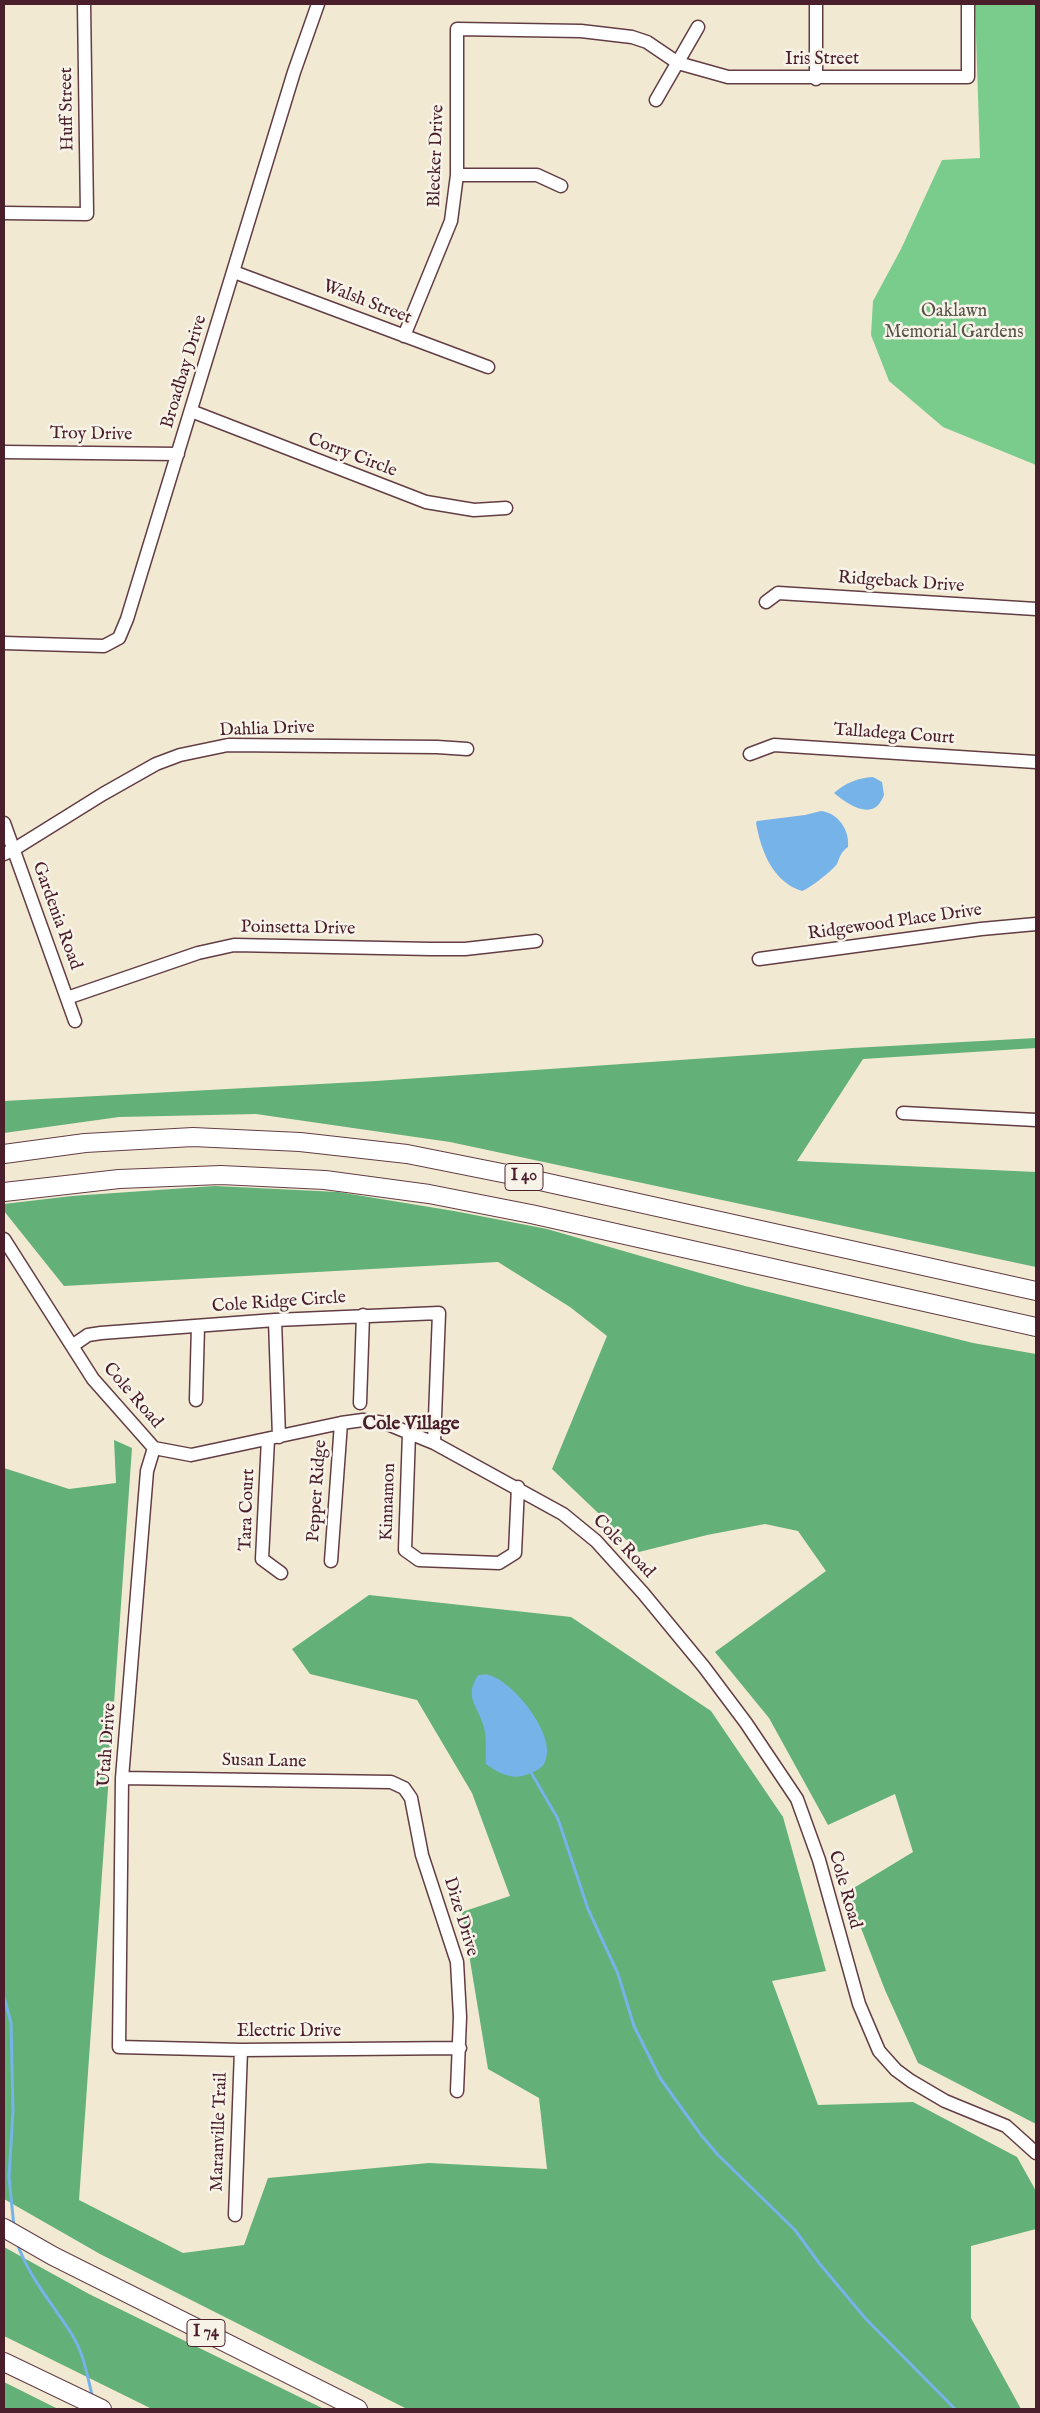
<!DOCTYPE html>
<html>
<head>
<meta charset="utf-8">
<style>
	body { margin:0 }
	#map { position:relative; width:1040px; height:2413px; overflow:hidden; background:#f1e9d2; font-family:"IM FELL English",serif }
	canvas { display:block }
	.frame { position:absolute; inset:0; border:5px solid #4a1f2b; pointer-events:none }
</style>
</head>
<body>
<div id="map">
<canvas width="1040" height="2413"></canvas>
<div class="frame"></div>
</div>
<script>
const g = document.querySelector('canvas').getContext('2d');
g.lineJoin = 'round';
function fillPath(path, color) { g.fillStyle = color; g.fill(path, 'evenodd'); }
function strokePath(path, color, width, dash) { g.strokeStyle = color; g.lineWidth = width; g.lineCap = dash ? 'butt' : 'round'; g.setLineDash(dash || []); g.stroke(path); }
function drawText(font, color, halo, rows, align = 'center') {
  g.font = font + ' "IM FELL English",serif'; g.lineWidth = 5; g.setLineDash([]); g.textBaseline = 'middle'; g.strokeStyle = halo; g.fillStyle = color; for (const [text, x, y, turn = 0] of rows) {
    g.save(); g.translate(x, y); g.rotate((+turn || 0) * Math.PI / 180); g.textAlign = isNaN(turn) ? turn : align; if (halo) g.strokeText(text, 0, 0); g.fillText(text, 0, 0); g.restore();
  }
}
fillPath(new Path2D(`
	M 975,4 L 1036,4 L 1036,465 L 943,427 L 889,381 L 871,335 L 873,301 L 901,249 L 942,160 L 980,158 Z`), '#7acc8d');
fillPath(new Path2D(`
	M 1036,1038 L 1036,1048 L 863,1059 L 797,1161 L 1036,1172 L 1036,1267 L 450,1142 L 256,1114 L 119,1117 L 4,1133 L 4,1101 L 376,1081 L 853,1048 Z
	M 215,1186 L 338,1192 L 454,1211 L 547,1229 L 745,1286 L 973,1343 L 1036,1354 L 1036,2124 L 918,2063 L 885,1990 L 847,1892 L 913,1852 L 895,1794 L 828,1825 L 769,1718 L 715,1652 L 826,1571 L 798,1531 L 765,1524 L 707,1535 L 639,1552 L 552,1469 L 607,1336 L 570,1307 L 498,1262 L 64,1286 L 4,1211 L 4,1204 L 72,1196 Z
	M 114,1440 L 132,1448 L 79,2200 L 183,2253 L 244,2245 L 268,2178 L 429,2163 L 547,2169 L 539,2098 L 488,2069 L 462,1912 L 510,1896 L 472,1793 L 417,1700 L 310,1674 L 292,1649 L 369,1595 L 571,1617 L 711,1711 L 783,1817 L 826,1971 L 772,1981 L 818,2105 L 913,2102 L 1017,2157 L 1036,2191 L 1036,2229 L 971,2246 L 971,2318 L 1021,2409 L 407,2409 L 100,2254 L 4,2199 L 4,1468 L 69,1489 L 116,1483 Z
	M 4,2247 L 89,2294 L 324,2409 L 152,2409 L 4,2336 Z
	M 4,2382 L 58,2409 L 4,2409 Z`), '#63b078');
fillPath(new Path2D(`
	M 873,777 L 882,782 L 884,795 C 874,822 850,806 834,793 C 845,783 858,778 873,777 Z
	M 821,811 C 838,813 850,830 848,847 C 841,852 840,856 837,864 C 833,870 809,889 802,891 C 773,882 761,851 756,823 L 757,821 L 805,815 Z
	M 478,1675 C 481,1675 486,1674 489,1675 C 513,1681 560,1738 544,1764 C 541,1769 534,1772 528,1774 C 513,1781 498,1773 486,1764 C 485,1753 487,1739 484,1728 C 479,1706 463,1699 478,1675 Z`), '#76b3e8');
strokePath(new Path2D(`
	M 529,1769 L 558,1819 L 588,1909 L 618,1974 L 634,2026 L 660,2078 L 701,2135 L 718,2155 L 795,2230 L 819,2263 L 865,2318 L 955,2409
	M 4,1997 L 11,2023 L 13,2111 L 9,2177 L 14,2227
	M 17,2243 C 29,2277 51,2302 71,2333 C 84,2353 87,2375 93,2399`), '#76b3e8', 3);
const minor = new Path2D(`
	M 816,4 L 816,79
	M 656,100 L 698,27
	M 457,175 L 537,175 L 561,186
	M 4,213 L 87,214 L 84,4
	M 234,272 L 488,367
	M 404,336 L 451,221 L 457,175 L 457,29 L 581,31 L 632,37 L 647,42 L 678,63 L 728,77 L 968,77 L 968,4
	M 191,411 L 426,502 L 474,510 L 506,508
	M 4,452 L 178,454
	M 766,602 L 778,593 L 1036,609
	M 4,643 L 104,646 L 119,638 L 127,619 L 294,72 L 318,4
	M 750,754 L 774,745 L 1036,762
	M 4,823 L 75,1021
	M 4,854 L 13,850 L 103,794 L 156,764 L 180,755 L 228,745 L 437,747 L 467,749
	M 759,959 L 981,929 L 1036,924
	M 67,998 L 198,953 L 234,945 L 431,949 L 465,949 L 536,941
	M 903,1113 L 1036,1120
	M 4,1239 L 93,1379 L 154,1448 L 191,1455 L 341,1423 L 363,1420 L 385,1423 L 434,1443 L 563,1514 L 596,1541 L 643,1593 L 704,1667 L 746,1723 L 797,1799 L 819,1860 L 859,2004 L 879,2051 L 896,2070 L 911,2081 L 945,2101 L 1006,2126 L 1036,2153
	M 275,1320 L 279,1437
	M 72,1346 L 88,1335 L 101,1333 L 275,1320 L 439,1313 L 434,1443
	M 196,1400 L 198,1326
	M 360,1403 L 363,1315
	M 409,1433 L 405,1550 L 419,1560 L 499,1563 L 515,1553 L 518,1487
	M 268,1439 L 262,1559 L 281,1573
	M 154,1448 L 147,1471 L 122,1778 L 119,2047 L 241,2050 L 460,2048
	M 331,1561 L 341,1423
	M 122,1778 L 391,1782 L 404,1788 L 411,1798 L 422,1855 L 457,1962 L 460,2017 L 457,2091
	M 235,2215 L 241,2050`);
const highway = new Path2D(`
	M 4,1154 L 85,1143 L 193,1137 L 300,1142 L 407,1154 L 517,1176 L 1036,1291
	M 4,1192 L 119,1179 L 221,1175 L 325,1180 L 429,1194 L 531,1214 L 1036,1327
	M 4,2228 L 53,2256 L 358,2409
	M 4,2362 L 102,2409`);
strokePath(minor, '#633d44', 15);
strokePath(highway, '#633d44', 20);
strokePath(minor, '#fff', 12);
strokePath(highway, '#fff', 18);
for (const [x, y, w] of [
	[524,1177,38],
	[206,2333,38]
]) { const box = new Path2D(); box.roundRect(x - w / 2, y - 13.5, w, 27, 4); g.fillStyle = '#f7f3e8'; g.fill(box); strokePath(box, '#4a1f2b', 1); }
drawText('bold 16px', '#4a1f2b', null, [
	["I 40",524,1177],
	["I 74",206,2333]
]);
drawText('18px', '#4a1f2b', '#f7f3e8', [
	["Iris Street",822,60],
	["Huff Street",68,109,-91],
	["Blecker Drive",437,156,-88],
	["Walsh Street",367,303,21],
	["Broadbay Drive",185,372,-73],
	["Troy Drive",91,435,1],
	["Corry Circle",352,456,21],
	["Ridgeback Drive",901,583,4],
	["Dahlia Drive",267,730,-2],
	["Talladega Court",894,735,4],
	["Gardenia Road",56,916,70],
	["Ridgewood Place Drive",895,923,-8],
	["Poinsetta Drive",298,929,1],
	["Cole Ridge Circle",279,1303,-4],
	["Cole Road",132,1396,49],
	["Pepper Ridge",318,1491,-86],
	["Kinnamon",389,1502,-88],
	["Tara Court",248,1510,-88],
	["Cole Road",623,1547,46],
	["Utah Drive",108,1745,-86],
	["Susan Lane",264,1762,1],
	["Cole Road",844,1890,74],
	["Dize Drive",460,1917,73],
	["Electric Drive",289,2032],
	["Maranville Trail",220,2132,-88]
]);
drawText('18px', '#585348', '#f7f3e8', [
	["Oaklawn",954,312],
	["Memorial Gardens",954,333]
]);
drawText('bold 19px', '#4a1f2b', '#f7f3e8', [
	["Cole Village",411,1425]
]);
</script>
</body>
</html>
